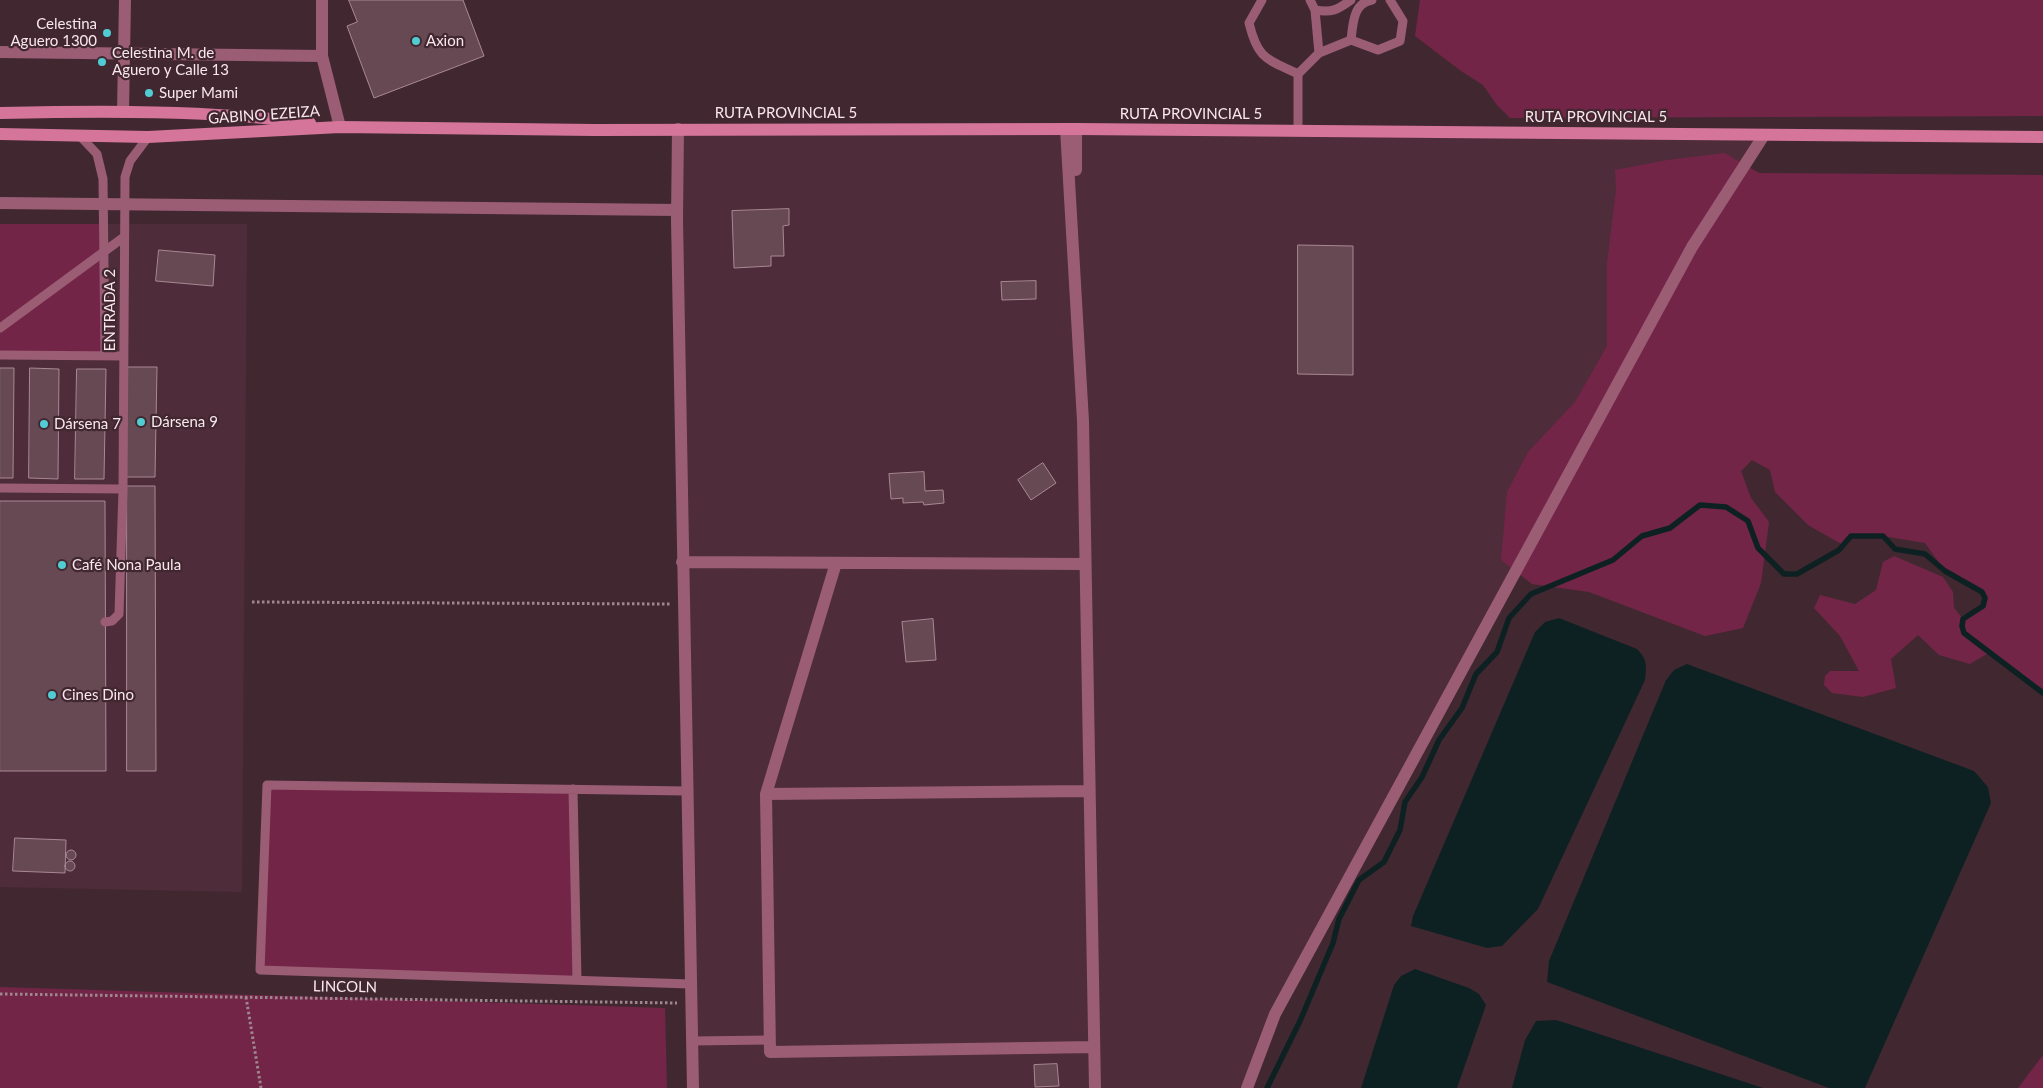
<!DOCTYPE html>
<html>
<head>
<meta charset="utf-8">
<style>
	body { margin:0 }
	canvas { display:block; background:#412730 }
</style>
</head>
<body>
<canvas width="2043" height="1088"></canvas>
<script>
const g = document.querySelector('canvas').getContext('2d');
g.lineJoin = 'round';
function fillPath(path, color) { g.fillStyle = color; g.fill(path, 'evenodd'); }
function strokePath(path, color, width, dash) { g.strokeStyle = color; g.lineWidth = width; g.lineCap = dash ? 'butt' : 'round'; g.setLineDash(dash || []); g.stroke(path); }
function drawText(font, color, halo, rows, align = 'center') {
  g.font = font + ' Lato,sans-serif'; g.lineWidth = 4.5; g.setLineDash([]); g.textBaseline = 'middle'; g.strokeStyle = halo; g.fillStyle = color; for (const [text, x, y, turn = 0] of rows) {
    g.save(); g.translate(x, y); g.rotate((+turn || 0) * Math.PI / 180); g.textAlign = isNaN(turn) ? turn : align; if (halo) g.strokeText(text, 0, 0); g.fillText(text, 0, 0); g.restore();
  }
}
fillPath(new Path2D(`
	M 678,129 L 1764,135 L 1275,1014 L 1244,1088 L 696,1088 Z
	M 0,224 L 247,224 L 242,892 L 0,887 Z`), '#4e2c39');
fillPath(new Path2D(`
	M 1420,0 L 2043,0 L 2043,116 L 1510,118 L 1497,105 L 1483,85 L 1461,71 L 1415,36 Z
	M 1725,153 L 1759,173 L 2043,175 L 2043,693 L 1990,652 L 1970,664 L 1939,655 L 1918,635 L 1891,659 L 1896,688 L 1863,697 L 1832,693 L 1824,685 L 1825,676 L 1830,671 L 1859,671 L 1840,636 L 1814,608 L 1820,595 L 1855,604 L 1876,590 L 1883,562 L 1894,556 L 1943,577 L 1953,592 L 1954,608 L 1963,619 L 1983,606 L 1985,598 L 1982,592 L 1945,571 L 1925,543 L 1883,536 L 1851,536 L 1843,545 L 1808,525 L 1775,492 L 1770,470 L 1752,460 L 1741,471 L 1751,498 L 1769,522 L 1761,583 L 1743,628 L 1705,636 L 1589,592 L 1532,584 L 1501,560 L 1507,492 L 1528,452 L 1575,402 L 1607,346 L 1607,263 L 1616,190 L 1615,170 L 1667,160 Z
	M 0,224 L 104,224 L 105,356 L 0,355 Z
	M 267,785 L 573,789 L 577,980 L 260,970 Z
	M 0,987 L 665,1008 L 667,1088 L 0,1088 Z
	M 2043,1055 L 2043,1088 L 2018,1088 Z`), '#732547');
fillPath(new Path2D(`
	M 1559,618 L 1637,649 C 1647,659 1647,666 1645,680 L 1538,909 L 1502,946 L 1487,948 L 1411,926 L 1413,916 L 1535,632 L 1545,622 Z
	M 1687,664 L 1974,771 L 1988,787 L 1991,803 L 1865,1088 L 1829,1088 L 1547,982 L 1549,961 L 1666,680 L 1674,670 Z
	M 1415,969 L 1469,988 L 1479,994 L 1486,1005 L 1457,1088 L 1361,1088 L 1394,985 L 1401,976 Z
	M 1556,1020 L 1575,1026 L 1763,1088 L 1512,1088 L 1525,1040 L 1536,1021 Z`), '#0e2122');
strokePath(new Path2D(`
	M 1267,1088 L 1300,1021 L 1333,943 L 1339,919 L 1359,880 L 1384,862 L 1400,830 L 1405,802 L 1422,777 L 1439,740 L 1462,708 L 1476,674 L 1497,652 L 1509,618 L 1531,594 L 1613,560 L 1642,536 L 1670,528 L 1700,505 L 1726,507 L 1748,521 L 1758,548 L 1784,574 L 1797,574 L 1839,550 L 1851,536 L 1883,536 L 1895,549 L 1925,554 L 1945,571 L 1982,592 L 1985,598 L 1983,606 L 1963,619 L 1962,626 L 1964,633 L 2043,693`), '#0e2122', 5.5);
const building = new Path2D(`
	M 349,0 L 463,0 L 484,56 L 374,98 L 347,26 L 357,22 Z
	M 789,209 L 789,225 L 783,226 L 784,256 L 771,256 L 771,266 L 734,268 L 732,211 Z
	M 1298,245 L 1353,246 L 1353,375 L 1298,374 Z
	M 159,250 L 215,255 L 213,286 L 156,281 Z
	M 1036,281 L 1036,299 L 1002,300 L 1001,282 Z
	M 128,367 L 157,367 L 155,477 L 126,477 Z
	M 0,368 L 14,368 L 13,478 L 0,478 Z
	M 30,368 L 59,369 L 58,479 L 29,478 Z
	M 77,369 L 106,369 L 104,479 L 75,479 Z
	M 1043,463 L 1056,483 L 1031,500 L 1018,480 Z
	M 924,472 L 925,491 L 943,490 L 944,503 L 924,505 L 923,502 L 903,503 L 903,498 L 891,499 L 889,474 Z
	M 127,486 L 155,486 L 156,771 L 127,771 Z
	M 0,501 L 105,501 L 106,771 L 0,771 Z
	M 933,619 L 936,660 L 906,662 L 902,622 Z
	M 15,838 L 66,840 L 65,873 L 13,871 Z
	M66 855a5 5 0 1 1 10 0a5 5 0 1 1-10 0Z
	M65 866a5 5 0 1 1 10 0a5 5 0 1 1-10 0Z
	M 1057,1064 L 1059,1086 L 1035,1087 L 1034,1065 Z`);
fillPath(building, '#674954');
strokePath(building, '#a98893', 1);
strokePath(new Path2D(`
	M 252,602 L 670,604
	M 0,994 L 677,1003
	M 246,997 L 261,1088`), '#9e878f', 3, [2.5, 2.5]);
strokePath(new Path2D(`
	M 1262,0 L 1249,23 C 1258,60 1267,59 1298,74
	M 1310,0 L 1315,10 L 1319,53
	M 1315,10 C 1332,13 1337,10 1351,0
	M 1351,40 C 1353,24 1353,3 1372,0
	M 1298,131 L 1298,74 L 1319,53 L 1351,40 L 1378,50 L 1400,41 L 1403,21 L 1390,0
	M 79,135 L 97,154 L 103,179 L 105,356
	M 0,328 L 124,237
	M 0,355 L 124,356
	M 0,488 L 123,489
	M 105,622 L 112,621 L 119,614 L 123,489 L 125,177 L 130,161 L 148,137
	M 573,789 L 577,980
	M 687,791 L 267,785 L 260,970 L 690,984
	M 692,1041 L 770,1040`), '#9a5d74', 9);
strokePath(new Path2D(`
	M 322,0 L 322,56 L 340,127
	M 0,52 L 322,56
	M 123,112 L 125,0
	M 678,129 L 677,219 L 693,1088
	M 1066,129 L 1083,421 L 1095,1088
	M 1076,170 L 1076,129
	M 0,203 L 677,210
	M 682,562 L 1085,564
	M 836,563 L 766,794 L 770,1052 L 1094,1047
	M 766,794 L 1089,791
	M 1247,1088 L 1275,1014 L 1692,247 L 1764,135`), '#9a5d74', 12);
strokePath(new Path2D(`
	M 0,113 C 103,111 207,110 310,123
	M 0,134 L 148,137 L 340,127 L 594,130 L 1076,129 L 2043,137`), '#d5759a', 12);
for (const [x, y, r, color] of [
	[107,33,5,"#51ccd2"],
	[416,41,5,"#51ccd2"],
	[102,62,5,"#51ccd2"],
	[149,93,5,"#51ccd2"],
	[141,422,5,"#51ccd2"],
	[44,424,5,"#51ccd2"],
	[62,565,5,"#51ccd2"],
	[52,695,5,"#51ccd2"]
]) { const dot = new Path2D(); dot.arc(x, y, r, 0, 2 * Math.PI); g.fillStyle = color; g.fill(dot); strokePath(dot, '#412730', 2); }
drawText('15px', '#fae7ed', '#412730', [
	["Celestina",97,24,"right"],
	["Aguero 1300",97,41,"right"],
	["Axion",426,41],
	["Celestina M. de",112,53],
	["Aguero y Calle 13",112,70],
	["Super Mami",159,93],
	["Dársena 9",151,422],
	["Dársena 7",54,424],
	["Café Nona Paula",72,565],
	["Cines Dino",62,695]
], 'left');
drawText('15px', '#fae7ed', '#412730', [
	["RUTA PROVINCIAL 5",786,113],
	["RUTA PROVINCIAL 5",1191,114],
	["GABINO EZEIZA",264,115,-4],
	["RUTA PROVINCIAL 5",1596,117],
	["ENTRADA 2",110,310,-90],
	["LINCOLN",345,987,1]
]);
</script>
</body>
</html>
